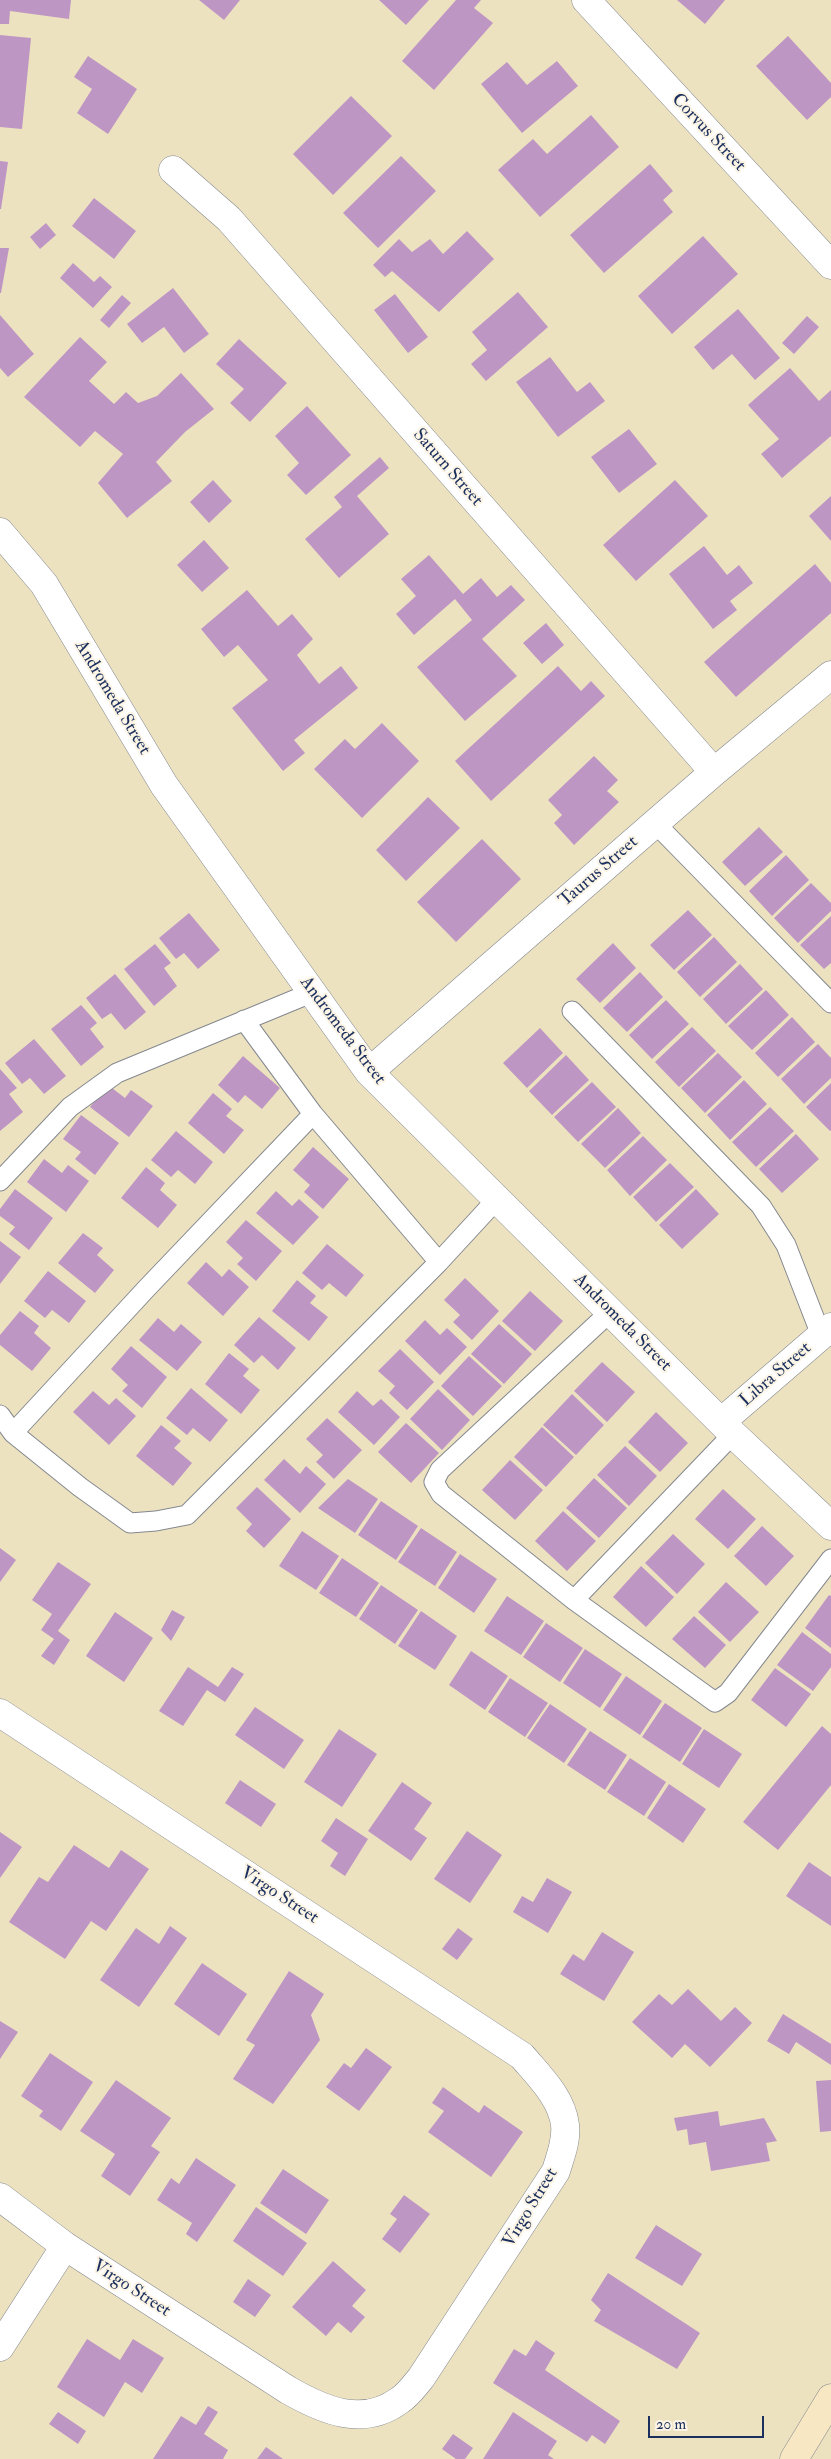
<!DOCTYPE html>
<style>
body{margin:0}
#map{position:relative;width:831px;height:2459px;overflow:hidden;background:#ede2c0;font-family:"IM FELL Double Pica",serif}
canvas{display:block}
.scale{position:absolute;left:648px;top:2416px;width:116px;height:22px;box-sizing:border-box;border:2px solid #1b2f5e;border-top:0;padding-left:6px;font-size:15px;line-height:18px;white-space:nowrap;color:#1b2f5e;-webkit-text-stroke:4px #fcf5e5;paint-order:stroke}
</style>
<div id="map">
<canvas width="831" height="2459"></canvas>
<div class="scale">20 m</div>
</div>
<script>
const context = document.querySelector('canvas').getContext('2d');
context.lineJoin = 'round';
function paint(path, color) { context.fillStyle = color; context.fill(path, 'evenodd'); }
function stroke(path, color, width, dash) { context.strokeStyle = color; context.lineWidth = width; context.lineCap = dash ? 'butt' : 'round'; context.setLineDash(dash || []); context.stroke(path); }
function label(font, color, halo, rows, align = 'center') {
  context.font = font + ' "IM FELL Double Pica",serif'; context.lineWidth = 4; context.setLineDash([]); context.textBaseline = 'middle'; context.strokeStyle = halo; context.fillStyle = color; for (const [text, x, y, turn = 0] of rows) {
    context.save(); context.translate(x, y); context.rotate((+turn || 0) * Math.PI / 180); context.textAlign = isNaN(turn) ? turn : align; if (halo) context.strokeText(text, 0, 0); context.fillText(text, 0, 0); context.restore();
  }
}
paint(new Path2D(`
 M 0,0 L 71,0 L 69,19 L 10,11 L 9,24 L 0,24 Z
 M 199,0 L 240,0 L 224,20 Z
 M 379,0 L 429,0 L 406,25 Z
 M 456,0 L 481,0 L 474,8 L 493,23 L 434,90 L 402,61 Z
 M 677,0 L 725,0 L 705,24 Z
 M 0,35 L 31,38 L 22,129 L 0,127 Z
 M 788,36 L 831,83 L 831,97 L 807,120 L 756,66 Z
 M 88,56 L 137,89 L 108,134 L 77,113 L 92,89 L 74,77 Z
 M 557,61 L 578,86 L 522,133 L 481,84 L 507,62 L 527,85 Z
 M 351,96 L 392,136 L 333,195 L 293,154 Z
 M 591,115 L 619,147 L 540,217 L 498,170 L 533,139 L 547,154 Z
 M 401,156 L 436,191 L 378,248 L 343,213 Z
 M 0,161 L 8,162 L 1,209 L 0,209 Z
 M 650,164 L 673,191 L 663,200 L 673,212 L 604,273 L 570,235 Z
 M 94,198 L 136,231 L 114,259 L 72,226 Z
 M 46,223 L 56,235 L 40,249 L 30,237 Z
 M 467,231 L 494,259 L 439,312 L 392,271 L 385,277 L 373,265 L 399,239 L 412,252 L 430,239 L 443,254 Z
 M 703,236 L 738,274 L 672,334 L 638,296 Z
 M 0,248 L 9,248 L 1,293 L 0,293 Z
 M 73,263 L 94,282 L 100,276 L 112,287 L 93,308 L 60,278 Z
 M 173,288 L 209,334 L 184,353 L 164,327 L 142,343 L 127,324 Z
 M 518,292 L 548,327 L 486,381 L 471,364 L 487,350 L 472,332 Z
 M 395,294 L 428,337 L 408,353 L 374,310 Z
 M 122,295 L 131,303 L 109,328 L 100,320 Z
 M 738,309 L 780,358 L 755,380 L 732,354 L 713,370 L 694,347 Z
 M 0,315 L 34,354 L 8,377 L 0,368 Z
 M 807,316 L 819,327 L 794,354 L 782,343 Z
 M 80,337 L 107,362 L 89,381 L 114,404 L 126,392 L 138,403 L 157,396 L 181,373 L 214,409 L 185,432 L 156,462 L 172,481 L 127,518 L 98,483 L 123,454 L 95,431 L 80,447 L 24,397 Z
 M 239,339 L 287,383 L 250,422 L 230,403 L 244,389 L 216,364 Z
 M 550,357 L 577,392 L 590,382 L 605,401 L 558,437 L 516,382 Z
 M 790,368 L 819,401 L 831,390 L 831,436 L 782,478 L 761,454 L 779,439 L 748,405 Z
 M 307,406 L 351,455 L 306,495 L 287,475 L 299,463 L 275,436 Z
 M 629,429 L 657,464 L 619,493 L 591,457 Z
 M 380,457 L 389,468 L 357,496 L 389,534 L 339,578 L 305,539 L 342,507 L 334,497 Z
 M 213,480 L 232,501 L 209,523 L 190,502 Z
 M 675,480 L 708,516 L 636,581 L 603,545 Z
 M 831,496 L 831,541 L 809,516 Z
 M 204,540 L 229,568 L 202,592 L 177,565 Z
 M 704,546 L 727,575 L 739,565 L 753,583 L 730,601 L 737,610 L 713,629 L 669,574 Z
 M 429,555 L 463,594 L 481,578 L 497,597 L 511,585 L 525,600 L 482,639 L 517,676 L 465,721 L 417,667 L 472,620 L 455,599 L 414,635 L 396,614 L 416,596 L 401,579 Z
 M 815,564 L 831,583 L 831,613 L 736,697 L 704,662 Z
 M 247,590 L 278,626 L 292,614 L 313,639 L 297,655 L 319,684 L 341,666 L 358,688 L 294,740 L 305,753 L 283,771 L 232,708 L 268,680 L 238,645 L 224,657 L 201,629 Z
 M 546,623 L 564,645 L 542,664 L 523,643 Z
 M 558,666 L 581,691 L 591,681 L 605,696 L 491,801 L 455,761 Z
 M 382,723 L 419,761 L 362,818 L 314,769 L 345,739 L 355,749 Z
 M 594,756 L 618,780 L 607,791 L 619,802 L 574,845 L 554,823 L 562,815 L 548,800 Z
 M 428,797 L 460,828 L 406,881 L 376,850 Z
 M 759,827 L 783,852 L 745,886 L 722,862 Z
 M 482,839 L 521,879 L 456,942 L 417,902 Z
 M 786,855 L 809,880 L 772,916 L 749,891 Z
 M 811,883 L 831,903 L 831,911 L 798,943 L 774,918 Z
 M 688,910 L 712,935 L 674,970 L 650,945 Z
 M 189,913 L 220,950 L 198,969 L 184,953 L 176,959 L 159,938 Z
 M 831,916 L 831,963 L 824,969 L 800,945 Z
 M 714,937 L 737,962 L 700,997 L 677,972 Z
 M 613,943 L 636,968 L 600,1003 L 576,979 Z
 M 155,944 L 171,963 L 164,968 L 177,986 L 154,1006 L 124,969 Z
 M 740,964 L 763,989 L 726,1024 L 703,999 Z
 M 640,972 L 663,997 L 627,1032 L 603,1008 Z
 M 115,974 L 146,1012 L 125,1030 L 111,1013 L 102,1019 L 86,998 Z
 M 766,990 L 789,1015 L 752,1050 L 728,1026 Z
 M 666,1000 L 689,1024 L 652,1059 L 629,1035 Z
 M 81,1005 L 97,1023 L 90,1029 L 104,1047 L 81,1066 L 51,1029 Z
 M 792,1017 L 815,1042 L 778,1077 L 755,1053 Z
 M 692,1027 L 716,1051 L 679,1087 L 655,1062 Z
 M 540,1028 L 563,1053 L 527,1088 L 503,1063 Z
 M 34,1039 L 66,1076 L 44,1094 L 30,1078 L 22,1084 L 5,1063 Z
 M 818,1044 L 831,1058 L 831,1078 L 804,1104 L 781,1079 Z
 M 718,1053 L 742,1077 L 705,1113 L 681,1088 Z
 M 566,1055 L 589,1080 L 552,1115 L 529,1091 Z
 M 243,1056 L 280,1088 L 262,1109 L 245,1095 L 238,1103 L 218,1085 Z
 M 0,1069 L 17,1088 L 9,1094 L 23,1112 L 0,1131 Z
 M 744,1080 L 767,1104 L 730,1140 L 707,1115 Z
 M 592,1082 L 616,1107 L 578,1142 L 554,1117 Z
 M 831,1083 L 831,1130 L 830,1131 L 806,1107 Z
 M 108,1085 L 125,1098 L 131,1090 L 153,1106 L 129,1137 L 90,1107 Z
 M 213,1093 L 232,1109 L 226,1116 L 244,1130 L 224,1154 L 188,1123 Z
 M 770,1107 L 794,1131 L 756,1167 L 732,1142 Z
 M 618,1108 L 641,1133 L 605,1168 L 581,1144 Z
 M 81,1115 L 119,1143 L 95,1175 L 75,1159 L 81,1152 L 63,1139 Z
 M 176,1131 L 213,1162 L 195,1184 L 178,1170 L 171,1177 L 151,1160 Z
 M 796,1134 L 819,1159 L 782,1193 L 759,1169 Z
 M 643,1136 L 667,1160 L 630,1196 L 607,1170 Z
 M 313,1147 L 349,1179 L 323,1209 L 304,1192 L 310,1185 L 293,1170 Z
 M 44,1159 L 62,1173 L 68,1165 L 89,1181 L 66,1212 L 27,1182 Z
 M 670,1163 L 694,1187 L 656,1222 L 633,1197 Z
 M 146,1167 L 165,1183 L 160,1190 L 177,1205 L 158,1228 L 121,1198 Z
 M 15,1189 L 53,1218 L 29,1250 L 9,1234 L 15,1227 L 0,1216 L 0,1209 Z
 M 696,1189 L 719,1214 L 682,1249 L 659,1225 Z
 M 276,1191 L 292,1206 L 299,1199 L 319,1217 L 293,1245 L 256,1213 Z
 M 246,1220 L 282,1251 L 256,1281 L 237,1264 L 243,1258 L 226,1242 Z
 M 83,1233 L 103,1248 L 97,1255 L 114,1270 L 95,1293 L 58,1263 Z
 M 0,1241 L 21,1257 L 0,1284 Z
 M 327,1244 L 364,1275 L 346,1297 L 329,1283 L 322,1290 L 302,1273 Z
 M 206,1262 L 222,1277 L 229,1269 L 249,1287 L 223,1316 L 187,1283 Z
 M 48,1271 L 86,1301 L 69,1323 L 52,1310 L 45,1318 L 24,1301 Z
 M 465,1278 L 499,1311 L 472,1340 L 453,1322 L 460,1315 L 444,1300 Z
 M 297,1280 L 316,1296 L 310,1303 L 328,1317 L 309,1341 L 272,1311 Z
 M 530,1291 L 563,1321 L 535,1351 L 502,1321 Z
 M 20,1311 L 39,1326 L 34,1333 L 51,1348 L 32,1371 L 0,1345 L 0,1335 Z
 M 259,1317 L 296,1348 L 278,1370 L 262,1355 L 254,1363 L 234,1345 Z
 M 158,1318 L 174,1332 L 181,1324 L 202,1342 L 177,1371 L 139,1340 Z
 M 425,1320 L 440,1335 L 447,1328 L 467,1347 L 440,1375 L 405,1341 Z
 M 499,1324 L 532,1354 L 504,1384 L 471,1354 Z
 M 131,1346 L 167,1377 L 142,1408 L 122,1391 L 128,1385 L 111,1369 Z
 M 400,1349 L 434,1382 L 407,1410 L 389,1393 L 395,1386 L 378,1371 Z
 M 229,1353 L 249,1369 L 243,1376 L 260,1390 L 241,1414 L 205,1384 Z
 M 469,1356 L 502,1386 L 473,1416 L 441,1386 Z
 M 602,1362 L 635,1392 L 607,1422 L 574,1391 Z
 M 191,1388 L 228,1420 L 210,1442 L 193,1428 L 187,1435 L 166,1418 Z
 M 438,1389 L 470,1420 L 442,1450 L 410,1419 Z
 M 93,1391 L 109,1405 L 116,1398 L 136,1416 L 109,1445 L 73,1412 Z
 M 357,1391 L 373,1406 L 381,1399 L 400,1417 L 374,1445 L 338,1412 Z
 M 572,1394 L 604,1425 L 576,1455 L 543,1425 Z
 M 656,1412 L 688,1443 L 660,1472 L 628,1442 Z
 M 327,1418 L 362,1450 L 334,1479 L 316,1462 L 323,1455 L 306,1439 Z
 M 406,1423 L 439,1453 L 411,1483 L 378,1452 Z
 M 161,1425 L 181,1441 L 174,1448 L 192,1463 L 173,1486 L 136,1456 Z
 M 542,1427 L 574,1457 L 546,1487 L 514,1457 Z
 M 625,1446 L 657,1476 L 629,1506 L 597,1475 Z
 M 284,1459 L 300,1474 L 306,1466 L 326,1484 L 300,1513 L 264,1480 Z
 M 510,1460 L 543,1490 L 515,1520 L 482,1490 Z
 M 594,1478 L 627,1508 L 599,1538 L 566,1508 Z
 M 348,1479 L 378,1499 L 355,1533 L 318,1508 Z
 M 257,1487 L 291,1519 L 264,1548 L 246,1531 L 252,1524 L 236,1508 Z
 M 723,1489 L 756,1519 L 728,1549 L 695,1519 Z
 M 381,1501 L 418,1526 L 396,1560 L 358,1535 Z
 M 563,1511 L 596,1541 L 567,1571 L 535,1541 Z
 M 762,1526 L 794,1556 L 766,1586 L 734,1556 Z
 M 421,1528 L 457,1552 L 435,1586 L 398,1562 Z
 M 302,1531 L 339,1556 L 316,1590 L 279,1566 Z
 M 673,1534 L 705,1564 L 677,1594 L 645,1563 Z
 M 0,1548 L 16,1560 L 0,1582 Z
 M 460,1554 L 497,1579 L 474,1613 L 438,1588 Z
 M 342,1558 L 379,1583 L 356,1617 L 319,1593 Z
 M 58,1562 L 91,1584 L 58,1631 L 70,1640 L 54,1665 L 41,1656 L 54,1639 L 41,1630 L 52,1614 L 32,1600 Z
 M 641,1566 L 674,1597 L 646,1627 L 613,1597 Z
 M 726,1582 L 759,1612 L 730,1642 L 698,1612 Z
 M 381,1585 L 418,1610 L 395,1644 L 359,1619 Z
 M 829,1595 L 831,1596 L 831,1648 L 805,1628 Z
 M 507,1596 L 544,1621 L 521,1655 L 484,1631 Z
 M 172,1610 L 185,1617 L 171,1641 L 161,1630 Z
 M 421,1611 L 457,1636 L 435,1670 L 398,1646 Z
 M 115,1612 L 153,1638 L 124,1682 L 86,1656 Z
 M 694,1616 L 726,1645 L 705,1668 L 672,1639 Z
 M 546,1623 L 583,1648 L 560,1682 L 523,1657 Z
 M 802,1632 L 831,1654 L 831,1667 L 813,1691 L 777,1665 Z
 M 585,1649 L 622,1674 L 600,1708 L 563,1683 Z
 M 471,1651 L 508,1676 L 485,1710 L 449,1685 Z
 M 188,1667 L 218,1687 L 232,1667 L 244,1674 L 225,1702 L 207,1690 L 183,1726 L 159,1711 Z
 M 775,1668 L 811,1694 L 786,1727 L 751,1700 Z
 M 626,1676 L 662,1701 L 640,1735 L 603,1710 Z
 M 510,1678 L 548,1703 L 525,1737 L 488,1712 Z
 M 665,1703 L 702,1728 L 680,1762 L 642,1737 Z
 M 550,1704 L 587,1729 L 564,1763 L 527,1738 Z
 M 255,1707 L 304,1740 L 284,1769 L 235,1735 Z
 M 822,1726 L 831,1734 L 831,1785 L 778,1850 L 743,1822 Z
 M 339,1729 L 377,1754 L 342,1807 L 304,1782 Z
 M 704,1729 L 742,1754 L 719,1788 L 682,1764 Z
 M 590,1731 L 627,1755 L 605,1790 L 567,1765 Z
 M 630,1758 L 666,1782 L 644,1816 L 607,1792 Z
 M 240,1780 L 276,1804 L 261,1827 L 225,1803 Z
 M 402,1782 L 432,1803 L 414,1829 L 427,1838 L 411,1861 L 368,1831 Z
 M 669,1784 L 706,1809 L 683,1843 L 647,1818 Z
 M 336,1818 L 368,1839 L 345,1876 L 330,1866 L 338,1853 L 321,1841 Z
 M 467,1831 L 502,1855 L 470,1903 L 434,1879 Z
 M 0,1832 L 22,1847 L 0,1878 Z
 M 74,1845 L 109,1868 L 121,1850 L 149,1869 L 106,1931 L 91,1921 L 65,1959 L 9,1922 L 39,1877 L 48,1882 Z
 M 809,1862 L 831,1877 L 831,1926 L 786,1896 Z
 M 547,1878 L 572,1892 L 548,1933 L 513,1912 L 522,1896 L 533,1902 Z
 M 170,1926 L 187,1938 L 139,2007 L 100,1980 L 136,1928 L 159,1944 Z
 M 458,1928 L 473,1939 L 457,1960 L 442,1949 Z
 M 602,1932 L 634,1952 L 604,2001 L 560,1974 L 573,1954 L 584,1961 Z
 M 202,1963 L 247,1994 L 219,2036 L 174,2004 Z
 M 289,1971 L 324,1994 L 311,2015 L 320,2040 L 273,2104 L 233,2079 L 255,2045 L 246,2040 Z
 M 688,1989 L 721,2021 L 735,2007 L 752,2023 L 710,2067 L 685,2044 L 672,2058 L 632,2022 L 659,1994 L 672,2005 Z
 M 783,2014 L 831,2044 L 831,2065 L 796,2042 L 789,2054 L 767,2041 Z
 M 0,2021 L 18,2032 L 0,2059 Z
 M 366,2048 L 392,2067 L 359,2111 L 326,2087 L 344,2063 L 351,2068 Z
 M 50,2053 L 93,2082 L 61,2131 L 39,2116 L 43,2111 L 21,2096 Z
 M 116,2080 L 171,2118 L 151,2146 L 160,2152 L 130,2196 L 101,2176 L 115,2154 L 80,2131 Z
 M 831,2080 L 831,2131 L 820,2132 L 816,2081 Z
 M 443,2087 L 479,2113 L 484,2105 L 523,2132 L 491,2177 L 428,2132 L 444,2111 L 432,2103 Z
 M 718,2111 L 720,2126 L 764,2118 L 777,2141 L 766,2143 L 770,2161 L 711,2171 L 706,2142 L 689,2145 L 687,2129 L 677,2131 L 674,2118 Z
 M 196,2158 L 236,2185 L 197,2242 L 186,2234 L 192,2223 L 157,2200 L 171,2178 L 179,2184 Z
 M 283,2169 L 329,2200 L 306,2234 L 260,2203 Z
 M 404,2195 L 430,2214 L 400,2253 L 382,2239 L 397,2219 L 390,2214 Z
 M 256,2207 L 307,2243 L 283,2276 L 233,2241 Z
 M 656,2225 L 702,2254 L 682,2286 L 635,2258 Z
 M 333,2261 L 366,2290 L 352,2306 L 365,2317 L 351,2333 L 338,2322 L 326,2336 L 292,2307 Z
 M 608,2273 L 700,2333 L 677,2369 L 594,2321 L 601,2310 L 591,2300 Z
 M 248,2279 L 271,2295 L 255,2317 L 233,2302 Z
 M 87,2339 L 120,2360 L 133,2339 L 164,2358 L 142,2393 L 125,2382 L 104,2417 L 57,2387 Z
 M 536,2340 L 555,2353 L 545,2370 L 620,2421 L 605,2444 L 592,2435 L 587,2442 L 493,2383 L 514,2349 L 526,2356 Z
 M 208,2406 L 218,2412 L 204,2434 L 228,2450 L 223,2459 L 153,2459 L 181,2416 L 196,2425 Z
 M 58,2412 L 86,2431 L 78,2444 L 49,2424 Z
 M 513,2412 L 557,2441 L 548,2455 L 554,2459 L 483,2459 Z
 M 453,2434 L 473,2448 L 465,2459 L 456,2459 L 442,2449 Z
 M 266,2447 L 283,2459 L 257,2459 Z`), '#be96c4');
const lane = new Path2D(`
 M 655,823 L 831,1003
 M 572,1011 L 761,1206 L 786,1245 L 821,1335
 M 244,1020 L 313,1114 L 439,1262
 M 0,1181 L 70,1107 L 117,1073 L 311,993
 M 610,1312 L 440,1470 L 434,1482 L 441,1494 L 574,1600 L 715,1702 L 728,1693 L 831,1559
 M 0,1415 L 13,1433 L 80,1487 L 130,1523 L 156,1521 L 187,1515 L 439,1262 L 497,1199
 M 13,1433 L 146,1289 L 313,1114
 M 574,1600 L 733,1434`);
const street = new Path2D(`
 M 586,0 L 831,265
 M 173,170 L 229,219 L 714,772
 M 0,532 L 44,584 L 164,785 L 369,1072 L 733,1434 L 831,1526
 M 369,1072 L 714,772 L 831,675
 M 721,1422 L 831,1327
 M 0,1713 L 522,2056 C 539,2076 562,2098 565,2125 C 567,2141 560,2157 556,2171 L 421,2378 C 415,2385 408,2395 400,2400 C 363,2428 323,2410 288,2390 L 65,2246 L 0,2197
 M 0,2347 L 65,2246`);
const secondary = new Path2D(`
 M 794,2459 L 831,2398`);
stroke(lane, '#84888f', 21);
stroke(street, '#84888f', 29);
stroke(secondary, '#84888f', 29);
stroke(lane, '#fff', 19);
stroke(street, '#fff', 28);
stroke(secondary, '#f7e8c3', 28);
label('18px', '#1b2f5e', '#fcf5e5', [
 ["Corvus Street",708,133,47],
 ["Saturn Street",447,468,49],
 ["Andromeda Street",112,698,59],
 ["Taurus Street",599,872,-41],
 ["Andromeda Street",342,1031,53],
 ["Andromeda Street",622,1323,45],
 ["Libra Street",776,1375,-41],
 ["Virgo Street",279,1896,33],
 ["Virgo Street",531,2208,-59],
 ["Virgo Street",131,2289,33]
]);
</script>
